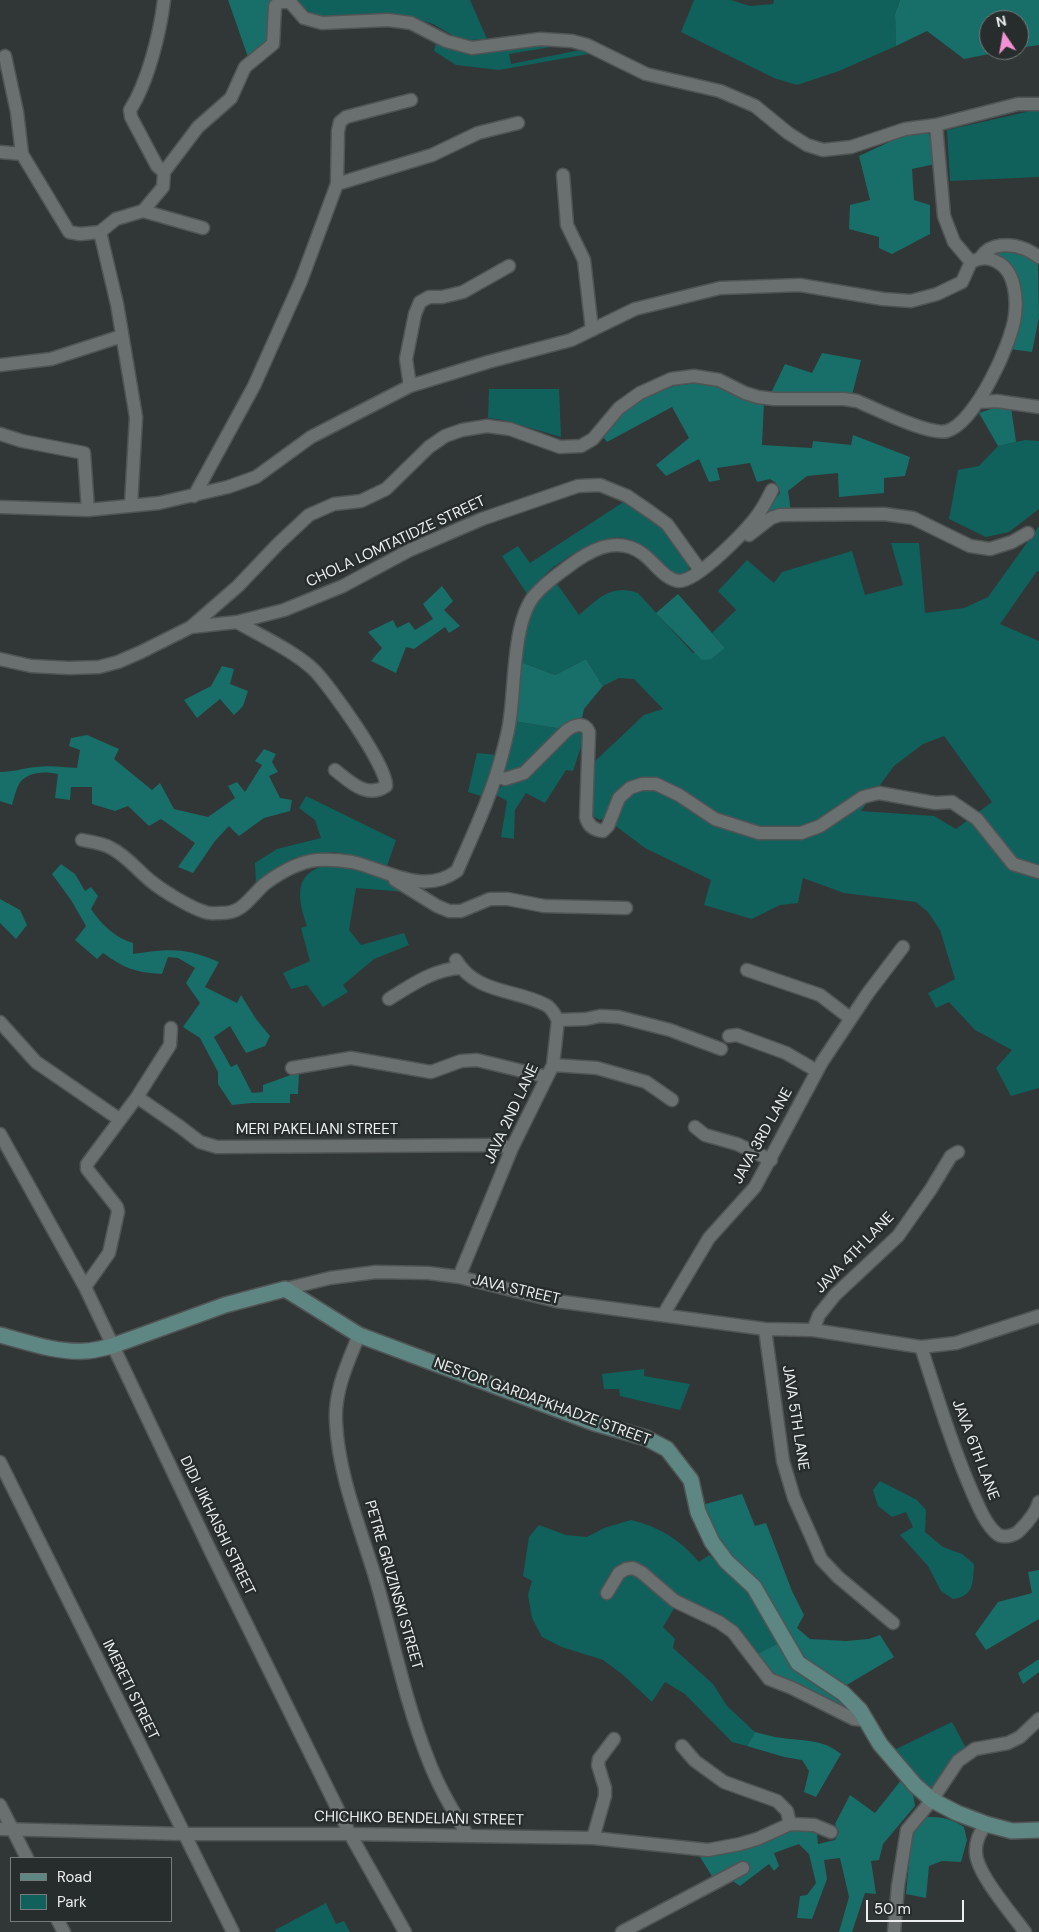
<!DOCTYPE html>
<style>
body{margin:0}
#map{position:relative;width:1039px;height:1932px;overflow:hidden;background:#313736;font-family:"DM Sans",sans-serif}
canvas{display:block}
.legend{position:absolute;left:10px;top:1857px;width:162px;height:65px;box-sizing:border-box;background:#272d2c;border:1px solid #757a7a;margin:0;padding:6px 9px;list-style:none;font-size:15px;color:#ebeeee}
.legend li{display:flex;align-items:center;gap:10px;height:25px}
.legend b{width:25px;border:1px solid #757a7a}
.north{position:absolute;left:979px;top:10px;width:50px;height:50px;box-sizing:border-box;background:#272d2c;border:1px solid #757a7a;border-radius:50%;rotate:348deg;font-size:14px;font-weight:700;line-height:20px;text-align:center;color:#ebeeee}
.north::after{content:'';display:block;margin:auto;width:18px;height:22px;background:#f491d4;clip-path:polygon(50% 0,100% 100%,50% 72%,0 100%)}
.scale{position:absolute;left:866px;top:1900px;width:98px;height:22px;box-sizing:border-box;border:2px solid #ebeeee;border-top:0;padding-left:6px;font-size:15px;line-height:18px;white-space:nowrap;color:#ebeeee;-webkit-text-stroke:4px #272d2c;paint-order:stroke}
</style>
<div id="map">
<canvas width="1039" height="1932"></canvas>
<ul class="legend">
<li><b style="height:6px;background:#5e8683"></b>Road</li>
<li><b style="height:14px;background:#10605c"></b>Park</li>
</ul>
<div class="north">N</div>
<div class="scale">50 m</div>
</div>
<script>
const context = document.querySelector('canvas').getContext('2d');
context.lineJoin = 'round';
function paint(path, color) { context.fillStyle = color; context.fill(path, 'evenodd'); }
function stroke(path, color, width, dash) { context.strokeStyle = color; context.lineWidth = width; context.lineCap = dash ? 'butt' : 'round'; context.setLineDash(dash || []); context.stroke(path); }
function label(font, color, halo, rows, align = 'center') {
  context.font = font + ' "DM Sans",sans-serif'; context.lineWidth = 5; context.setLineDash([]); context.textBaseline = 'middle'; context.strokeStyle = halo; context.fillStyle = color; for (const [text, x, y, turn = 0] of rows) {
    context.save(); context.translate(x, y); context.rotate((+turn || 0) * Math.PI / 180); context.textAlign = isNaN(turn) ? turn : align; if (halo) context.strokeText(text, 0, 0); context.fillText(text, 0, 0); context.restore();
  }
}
paint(new Path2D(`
 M 295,0 L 470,0 L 487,39 L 471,40 L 457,38 L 433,24 L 406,15 L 324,17 L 310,13 Z
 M 694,0 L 731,0 L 750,6 L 773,4 L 774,0 L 900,0 L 895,14 L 896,46 L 839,71 L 797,85 L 774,78 L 681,32 Z
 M 436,43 L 458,51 L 476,52 L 541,43 L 563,45 L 509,54 L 511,64 L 580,50 L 594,53 L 499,70 L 456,65 L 434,51 Z
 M 1039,101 L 1039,177 L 950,181 L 947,130 L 1035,110 Z
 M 489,389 L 559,389 L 561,437 L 503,420 L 488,418 Z
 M 1025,440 L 1039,441 L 1039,509 L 1009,532 L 986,537 L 949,519 L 958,470 L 979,466 L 998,446 Z
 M 625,501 L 661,525 L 688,561 L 689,569 L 686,574 L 673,575 C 660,563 642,542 624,538 C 603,534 564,558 549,571 C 541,578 534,586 527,594 L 502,556 L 518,546 L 530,563 Z
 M 1039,526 L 1039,572 L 1037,571 L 1000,624 L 1039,641 L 1039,1088 L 1011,1096 L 996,1068 L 1012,1050 L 975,1030 L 949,1002 L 936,1008 L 928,993 L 955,979 L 940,930 L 928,912 L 916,902 L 844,893 L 803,878 L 798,903 L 780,905 L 752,919 L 704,905 L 711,880 L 645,848 L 605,818 L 600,820 L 591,815 L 593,763 L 644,715 L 663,709 L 634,679 L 619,678 L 603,686 L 586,659 L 555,675 L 518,661 L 528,615 L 538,596 L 555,581 L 579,615 C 597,599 612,583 638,593 L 693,653 L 725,648 L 712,633 L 736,610 L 718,591 L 747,560 L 774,583 L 782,572 L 852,551 L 865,595 L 903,585 L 891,543 L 919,543 L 925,613 L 964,608 L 988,597 ZM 944,736 L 992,802 L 956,829 L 934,816 L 861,811 L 894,766 L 923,744 Z
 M 513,721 L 563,729 L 539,756 L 514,773 L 503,772 L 502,766 L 514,737 Z
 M 573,731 L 581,733 L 584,738 L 573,771 L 566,770 L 545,803 L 526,793 L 515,810 L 514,839 L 501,837 L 507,801 L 493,793 L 502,786 L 538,768 L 556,746 Z
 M 477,753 L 498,755 L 481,796 L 468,792 Z
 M 306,796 L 396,840 L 387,866 L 335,852 L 314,854 L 294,858 L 278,868 L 256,887 L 255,863 L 277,849 L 321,838 L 315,820 L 299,808 Z
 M 339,863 L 384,878 L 406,892 L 356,888 L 349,930 L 361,945 L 404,933 L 409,945 L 374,959 L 343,985 L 348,992 L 323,1007 L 307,985 L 291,989 L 283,973 L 310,961 L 301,928 L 307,926 C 295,891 295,868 339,863 Z
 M 644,1369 L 644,1376 L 690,1384 L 680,1410 L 620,1396 L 619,1389 L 604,1389 L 602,1374 Z
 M 880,1481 L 917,1500 L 926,1510 L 925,1532 L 943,1547 L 962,1554 L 974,1564 C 973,1583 974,1596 953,1599 L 941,1591 L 928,1566 L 900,1535 L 913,1527 L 906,1512 L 892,1517 L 878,1506 L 873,1490 Z
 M 631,1520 C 658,1526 681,1540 699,1562 L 709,1555 L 741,1584 L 760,1611 L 779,1643 L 757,1654 L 738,1628 L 676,1605 L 663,1627 L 675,1639 L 673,1648 L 713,1684 L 727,1706 L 755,1732 L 747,1746 L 732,1742 L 685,1694 L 665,1682 L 652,1702 L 622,1674 L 603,1660 L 562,1647 L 542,1637 L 532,1618 L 528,1595 L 532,1581 L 523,1576 L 529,1537 L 539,1525 L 566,1535 L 587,1537 L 604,1528 Z
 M 952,1722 L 966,1748 L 933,1791 L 913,1777 L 892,1751 Z
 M 326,1903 L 336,1924 L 344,1921 L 350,1932 L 276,1932 L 275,1930 Z`), '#10605c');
paint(new Path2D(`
 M 228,0 L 272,0 L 271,42 L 248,57 Z
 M 900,0 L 1039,0 L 1039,45 L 1019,48 L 1019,20 L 989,20 L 989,50 L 1009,50 L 964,59 L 927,31 L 896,46 L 895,14 Z
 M 915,130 L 926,131 L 933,139 L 935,164 L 912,169 L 914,200 L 930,205 L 930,234 L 892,254 L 879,248 L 879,237 L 849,229 L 850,205 L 870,200 L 859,156 Z
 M 1005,249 L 1024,253 L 1038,264 L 1039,317 L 1032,352 L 1010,349 L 1021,306 L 1019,282 L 1012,269 L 1001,257 L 989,254 Z
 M 822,353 L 861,360 L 852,395 L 771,393 L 785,364 L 812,373 Z
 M 709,382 L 742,397 L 764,402 L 762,445 L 812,448 L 813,441 L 851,445 L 853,435 L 910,457 L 905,476 L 884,478 L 884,493 L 839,497 L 838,473 L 807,476 L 788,491 L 791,511 L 748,530 L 780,493 L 776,483 L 770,479 L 757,482 L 750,463 L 717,468 L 720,480 L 709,482 L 699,459 L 666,476 L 656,465 L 689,438 L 672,407 L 607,442 L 603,437 C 614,423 625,406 640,397 C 660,386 686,384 709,382 Z
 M 1003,405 L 1011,407 L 1016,442 L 998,446 L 979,413 Z
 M 442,586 L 453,601 L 444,610 L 460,626 L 449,633 L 445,627 L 414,649 L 406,647 L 396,673 L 371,661 L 382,648 L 368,632 L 393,620 L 397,628 L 409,622 L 415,630 L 433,619 L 423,604 Z
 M 678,594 L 725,648 L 711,659 L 702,660 L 656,613 Z
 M 586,659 L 603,686 L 584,709 L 582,718 L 572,720 L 563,729 L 513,721 L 518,661 L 555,675 Z
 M 222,666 L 234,669 L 230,684 L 248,691 L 243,706 L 234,715 L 220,699 L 197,718 L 184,700 L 211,686 Z
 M 87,735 L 119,749 L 114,759 L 152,790 L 160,783 L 174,809 L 208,817 L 235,798 L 228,786 L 237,782 L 245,792 L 262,765 L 255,761 L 264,749 L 276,754 L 272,762 L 278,772 L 269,776 L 280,798 L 292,800 L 290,811 L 264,818 L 239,836 L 229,826 L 215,841 L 193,873 L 178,867 L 195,843 L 161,819 L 149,826 L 128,806 L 115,811 L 92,804 L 92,787 L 71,787 L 70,800 L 55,798 L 58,774 C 45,771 25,771 18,786 C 15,792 14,799 12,805 L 0,801 L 0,772 C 13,772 24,768 36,767 C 50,765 63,767 77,768 L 80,750 L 69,746 L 71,738 Z
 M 61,864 L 75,874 L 85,891 L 91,887 L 98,896 L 91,909 C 101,924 115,938 133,943 L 133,954 C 169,949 184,947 219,962 L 205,987 L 237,1003 L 241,995 L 256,1019 L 270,1036 L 265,1046 L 246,1053 L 230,1026 L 214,1037 L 231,1067 L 237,1064 L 252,1093 L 263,1092 L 263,1085 L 299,1072 L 298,1094 L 290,1094 L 290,1103 L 251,1103 L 232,1105 L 218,1084 L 218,1072 L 200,1038 L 183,1027 L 200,1003 L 186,983 L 195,968 L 178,958 L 168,957 L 162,974 C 134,972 126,969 103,953 L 97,959 L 75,940 L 86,926 L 71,900 L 52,874 Z
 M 0,899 L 20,910 L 27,925 L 16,939 L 0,923 Z
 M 742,1494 L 755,1526 L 766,1523 L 792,1591 L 804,1615 L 797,1628 L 810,1639 L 846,1641 L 869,1639 L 880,1635 L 894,1657 L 845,1686 L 799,1657 L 722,1549 L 702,1505 Z
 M 1039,1570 L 1039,1619 L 986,1650 L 975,1634 L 998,1602 L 1032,1593 L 1028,1572 Z
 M 779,1643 L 847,1701 L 850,1710 L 845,1709 L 773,1674 L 757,1654 Z
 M 1039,1659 L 1039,1672 L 1023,1684 L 1018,1673 Z
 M 755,1732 C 764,1734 773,1737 782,1738 C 804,1741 823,1739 841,1754 L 816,1797 L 804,1792 L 809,1771 L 802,1760 L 784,1757 L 747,1746 Z
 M 902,1779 L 913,1794 L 915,1806 L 883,1844 L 879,1860 L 871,1861 L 876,1894 L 865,1893 L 852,1932 L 839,1932 L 849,1897 L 840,1858 L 824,1860 L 827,1879 L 812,1919 L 797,1918 L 800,1896 L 807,1895 L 816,1883 L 809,1854 L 799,1844 L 774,1853 L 779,1866 L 774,1871 L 769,1864 L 740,1886 L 733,1881 L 746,1872 L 713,1878 L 697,1852 L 803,1828 L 817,1833 L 818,1844 L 835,1840 L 839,1832 L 835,1824 L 850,1795 L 875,1813 Z
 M 926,1817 C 943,1817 950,1818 964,1827 L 967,1840 L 961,1862 L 942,1861 L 929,1866 L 926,1898 L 906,1894 L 912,1831 Z`), '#186e69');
const street = new Path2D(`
 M 164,0 C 160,33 148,82 130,110 L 131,117 L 157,166 L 164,172
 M 5,56 L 17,112 L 22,154
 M 936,125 L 944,216 L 954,242 L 971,262
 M 0,152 L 22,154 L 69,232 L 80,234 L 100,232 L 116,219 L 143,211 L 203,228
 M 563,175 L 567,225 L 584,260 L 592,330
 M 337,184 L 432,155 L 478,133 L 518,123
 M 143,211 L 163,187 L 164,172 L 198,127 L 231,98 L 245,67 L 273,44 L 275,6 L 280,2 L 290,2 L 304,18 L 322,23 L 388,20 L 411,23 L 446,41 L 472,48 L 540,39 L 572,41 L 587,45 L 646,74 L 720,91 L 755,106 L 788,133 L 807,145 L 823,150 L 851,147 L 905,129 L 936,125 L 1018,104 L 1039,104
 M 100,232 L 117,304 L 136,417 L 131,505
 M 981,257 C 990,243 1010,243 1025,249 C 1030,251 1034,254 1039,257
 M 0,365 L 51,359 L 122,336
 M 410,386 L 406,359 L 415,314 L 420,302 L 429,297 L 442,297 L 463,292 L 509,266
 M 979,402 L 997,401 L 1039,407
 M 0,434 L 22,441 L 84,453 L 88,510
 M 194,496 L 254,386 L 301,281 L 337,184 L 338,131 L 340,122 L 346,117 L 411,100
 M 0,507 L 88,510 L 159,503 L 228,487 L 256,477 L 311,437 L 410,386 L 488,362 L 571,340 L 635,309 L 720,288 L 800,285 L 883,299 L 911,301 L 937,294 L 962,282 L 971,262
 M 749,535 L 771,518 L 780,515 L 884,514 L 913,518 L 970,546 L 990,549 L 1012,542 L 1028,533
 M 237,622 C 261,636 294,651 314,670 C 329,685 388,767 386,786 C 367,799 350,782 335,770
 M 191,627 L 237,622 L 284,610 L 343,586 L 410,550 L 482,519 L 578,486 L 600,485 L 627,496 L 649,511 L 667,524 L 700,570
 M 0,659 L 31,666 L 69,668 L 99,667 L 118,662 L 141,652 L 191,627 L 238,586 L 278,544 L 309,515 L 334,504 L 361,501 L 386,489 L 429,447 L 445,436 L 462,430 L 487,426 L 510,429 L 560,447 L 581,446 L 593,439 L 619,408 L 640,393 L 671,379 L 694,376 L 719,380 L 745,393 L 758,397 L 774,399 L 844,399 L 857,401 C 876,409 930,436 947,431 C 975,423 1012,343 1015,315 C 1017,299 1015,272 999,263 C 989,257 982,257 971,262
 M 496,776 L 505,779 L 524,773 L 566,731 C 574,725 584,721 589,732 L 586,817 C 588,826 594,830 603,831 L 608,826 L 619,798 L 630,788 L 642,784 L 656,784 L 679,795 L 715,819 L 759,833 L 801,833 L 820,826 L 863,797 L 879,793 L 935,803 L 952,802 L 977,819 L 1013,864 L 1039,872
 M 82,840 C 91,842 103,843 111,848 C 127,856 138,871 152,882 C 163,891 191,908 205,912 C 209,914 215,913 220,913 C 244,914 250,896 266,883 C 281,872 299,862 317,860 C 329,859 340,860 352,862 C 387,870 423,896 457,871 C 474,832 493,792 503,751 C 506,740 509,729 510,718 C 515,685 513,622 534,596 C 543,585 554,577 565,569 C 588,551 616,534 643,554 C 654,562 665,580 679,581 C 698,581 748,529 759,513 C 764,506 768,498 772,490
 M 395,880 L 437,906 L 449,911 L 461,911 L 490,899 L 508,899 L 544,906 L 626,908
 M 456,960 C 476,994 516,989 546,1005 C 551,1007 555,1015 558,1020 L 553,1065 L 512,1148 L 459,1277
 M 747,970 L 820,995 L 850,1018
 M 389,999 C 411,985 436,968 462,968
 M 558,1020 L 586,1019 L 600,1016 L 619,1017 L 670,1030 L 721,1049
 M 0,1022 L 36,1062 L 119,1119
 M 729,1036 L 737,1035 L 786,1053 L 817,1071
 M 553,1065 L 597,1068 L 646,1082 L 672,1100
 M 292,1068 L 351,1058 L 431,1072 L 461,1061 L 477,1060 L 547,1077
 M 137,1097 L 179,1126 L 200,1142 L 217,1147 L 495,1145 L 512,1148
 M 695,1127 L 705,1135 L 737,1144 L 771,1160
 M 0,1134 L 85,1287 L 211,1552 L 350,1834 L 405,1932
 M 85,1287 L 109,1253 L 118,1212 L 117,1207 L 87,1169 L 87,1164 L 137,1097 L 170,1045 L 171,1028
 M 285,1289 L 330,1278 L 376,1272 L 428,1273 L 459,1277 L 556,1301 L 765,1329 L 813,1330 L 921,1347 L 956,1343 L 1039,1316
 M 663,1315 L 709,1238 L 755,1187 L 822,1062 L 868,993 L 903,947
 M 765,1329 L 783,1461 L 794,1498 L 811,1536 L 821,1559 L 838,1577 L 893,1623
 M 813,1330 L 819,1315 L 835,1295 L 898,1236 L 931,1189 L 951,1156 L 958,1152
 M 359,1335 C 348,1362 334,1391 336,1422 C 338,1474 361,1530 376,1580 C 393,1639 405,1701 428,1759 C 438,1786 453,1811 468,1836
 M 921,1347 C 937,1396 952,1446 973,1494 C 979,1507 985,1523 996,1533 C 1002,1539 1015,1536 1020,1530 C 1028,1522 1036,1513 1039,1502
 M 0,1462 L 233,1932
 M 607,1593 L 619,1573 L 626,1569 L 633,1568 L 641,1572 L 675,1601 L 719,1622 L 733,1632 L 769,1679 L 792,1688 L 854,1719 L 866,1720
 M 682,1746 L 695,1761 L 724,1782 L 777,1801 L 787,1811 L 790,1824
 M 0,1805 L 27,1858
 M 986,1824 C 980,1833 975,1841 976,1853 C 977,1874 1012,1914 1025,1932
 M 0,1829 L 183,1834 L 350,1834 L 593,1838 L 708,1850 L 740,1844 L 757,1839 L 790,1824 L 814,1825 L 831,1832
 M 593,1838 L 605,1796 L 605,1788 L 598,1765 L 599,1759 L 614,1739
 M 58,1921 L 64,1932
 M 622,1932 L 743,1868
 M 894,1932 L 898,1886 L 907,1830 L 932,1800 L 958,1761 L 975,1749 L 1008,1743 L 1020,1737 L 1039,1719`);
const secondary = new Path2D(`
 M 0,1335 C 27,1342 57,1353 85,1351 C 94,1351 103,1348 112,1346 L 225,1305 L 285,1289 L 359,1335 L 594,1423 L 646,1438 L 667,1449 L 691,1480 L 698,1512 L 712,1542 L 726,1561 L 754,1587 L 798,1663 L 843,1693 L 860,1710 L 880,1744 L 915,1785 L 932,1800 L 957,1813 L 986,1824 L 1012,1831 L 1039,1830`);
stroke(street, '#505454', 15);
stroke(secondary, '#505454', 18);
stroke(street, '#69706f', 12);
stroke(secondary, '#5e8683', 15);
label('15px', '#ebeeee', '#272d2c', [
 ["CHOLA LOMTATIDZE STREET",396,542,-25],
 ["JAVA 2ND LANE",512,1114,-65],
 ["MERI PAKELIANI STREET",317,1130],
 ["JAVA 3RD LANE",763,1136,-61],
 ["JAVA 4TH LANE",855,1253,-46],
 ["JAVA STREET",516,1290,13],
 ["NESTOR GARDAPKHADZE STREET",542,1402,20],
 ["JAVA 5TH LANE",795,1418,81],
 ["JAVA 6TH LANE",975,1450,69],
 ["DIDI JIKHAISHI STREET",217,1526,64],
 ["PETRE GRUZINSKI STREET",393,1585,74],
 ["IMERETI STREET",130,1690,64],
 ["CHICHIKO BENDELIANI STREET",419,1819,1]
]);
</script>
